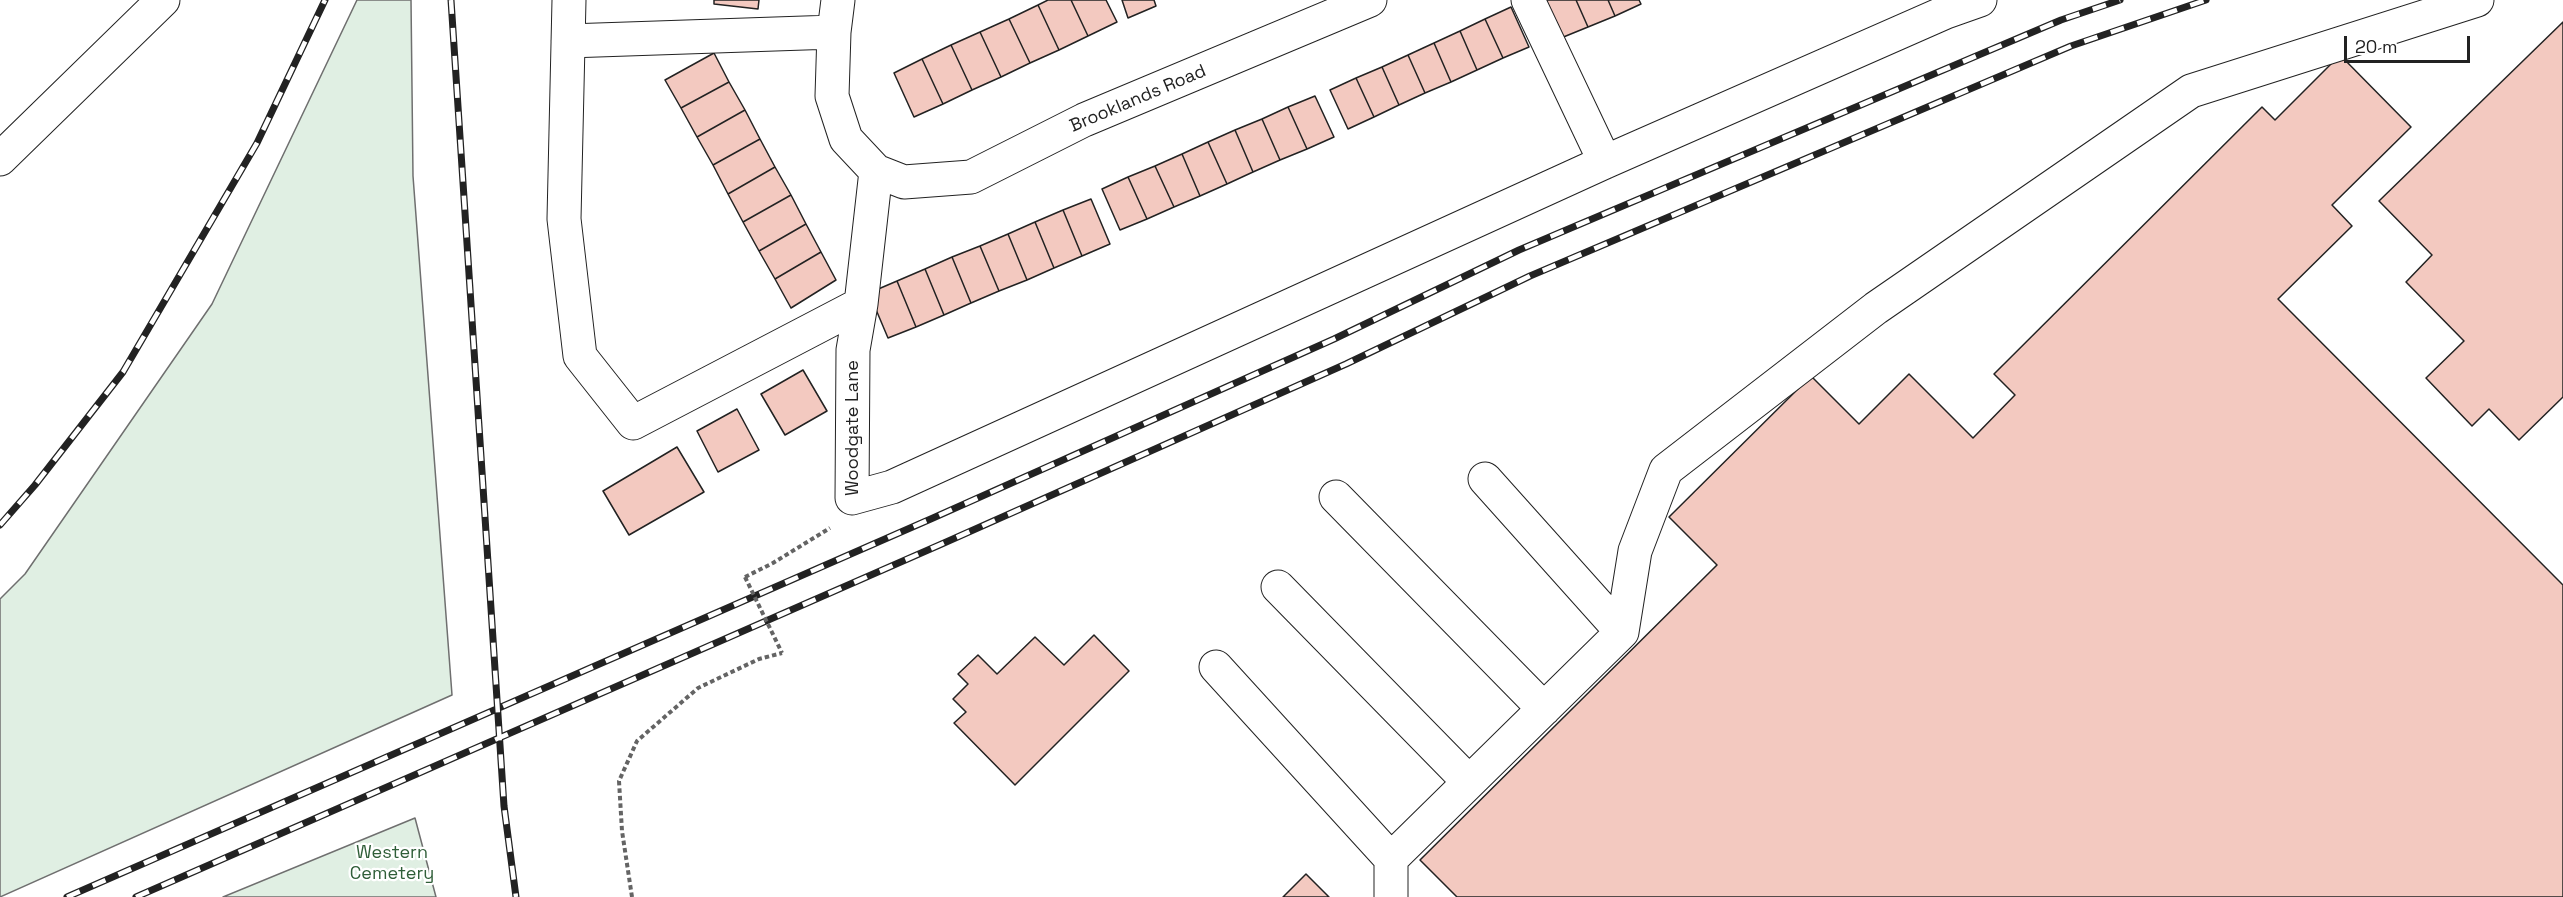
<!DOCTYPE html>
<style>
body{margin:0}
#map{position:relative;width:2563px;height:897px;overflow:hidden;background:#fff;font-family:"Space Grotesk",sans-serif}
canvas{display:block}
.scale{position:absolute;left:2344px;top:36px;width:126px;height:27px;box-sizing:border-box;border:3px solid #222;border-top:0;padding-left:8px;font-size:18px;line-height:21px;white-space:nowrap;color:#222;-webkit-text-stroke:4px #fff;paint-order:stroke}
</style>
<div id="map">
<canvas width="2563" height="897"></canvas>
<div class="scale">20 m</div>
</div>
<script>
const context = document.querySelector('canvas').getContext('2d');
context.lineJoin = 'round';
function paint(path, color) { context.fillStyle = color; context.fill(path, 'evenodd'); }
function stroke(path, color, width, dash) { context.strokeStyle = color; context.lineWidth = width; context.lineCap = dash ? 'butt' : 'round'; context.setLineDash(dash || []); context.stroke(path); }
function label(font, color, halo, rows, align = 'center') {
  context.font = font + ' "Space Grotesk",sans-serif'; context.lineWidth = 4.5; context.setLineDash([]); context.textBaseline = 'middle'; context.strokeStyle = halo; context.fillStyle = color; for (const [text, x, y, turn = 0] of rows) {
    context.save(); context.translate(x, y); context.rotate((+turn || 0) * Math.PI / 180); context.textAlign = isNaN(turn) ? turn : align; if (halo) context.strokeText(text, 0, 0); context.fillText(text, 0, 0); context.restore();
  }
}
const green = new Path2D(`
 M 357,0 L 411,0 L 413,176 L 452,695 L 0,897 L 0,599 L 25,574 L 212,304 Z
 M 415,818 L 436,897 L 223,897 Z`);
paint(green, '#e0efe3');
stroke(green, '#6f6f6f', 1.5);
const building = new Path2D(`
 M 714,0 L 759,0 L 758,9 L 714,4 Z
 M 1048,0 L 1071,0 L 1088,36 L 1059,50 L 1038,5 Z
 M 1071,0 L 1106,0 L 1117,22 L 1088,36 Z
 M 1122,0 L 1154,0 L 1156,6 L 1128,18 Z
 M 1545,0 L 1576,0 L 1588,27 L 1561,38 Z
 M 1576,0 L 1608,0 L 1615,16 L 1588,27 Z
 M 1608,0 L 1639,0 L 1641,4 L 1615,16 Z
 M 1038,5 L 1059,50 L 1030,63 L 1009,19 Z
 M 1511,7 L 1529,47 L 1503,58 L 1485,19 Z
 M 1009,19 L 1030,63 L 1001,77 L 980,32 Z
 M 1485,19 L 1503,58 L 1477,70 L 1460,31 Z
 M 2563,22 L 2563,397 L 2519,440 L 2489,409 L 2472,426 L 2426,378 L 2464,341 L 2406,282 L 2432,255 L 2379,201 Z
 M 1460,31 L 1477,70 L 1451,82 L 1434,43 Z
 M 980,32 L 1001,77 L 972,90 L 951,45 Z
 M 1434,43 L 1451,82 L 1425,93 L 1408,55 Z
 M 951,45 L 972,90 L 943,104 L 922,59 Z
 M 714,53 L 729,82 L 681,108 L 665,80 Z
 M 1408,55 L 1425,93 L 1399,105 L 1382,67 Z
 M 2340,55 L 2411,127 L 2332,205 L 2352,226 L 2278,299 L 2563,585 L 2563,897 L 1457,897 L 1420,860 L 1717,565 L 1669,517 L 1811,376 L 1859,424 L 1909,374 L 1973,438 L 2015,395 L 1994,374 L 2262,107 L 2275,120 Z
 M 922,59 L 943,104 L 914,117 L 894,73 Z
 M 1382,67 L 1399,105 L 1374,117 L 1356,78 Z
 M 1356,78 L 1374,117 L 1348,129 L 1330,90 Z
 M 729,82 L 745,110 L 697,137 L 681,108 Z
 M 1315,96 L 1334,137 L 1307,149 L 1288,107 Z
 M 1288,107 L 1307,149 L 1280,160 L 1262,119 Z
 M 745,110 L 760,139 L 713,165 L 697,137 Z
 M 1262,119 L 1280,160 L 1253,172 L 1235,130 Z
 M 1235,130 L 1253,172 L 1227,184 L 1208,142 Z
 M 760,139 L 775,167 L 728,194 L 713,165 Z
 M 1208,142 L 1227,184 L 1200,196 L 1182,154 Z
 M 1182,154 L 1200,196 L 1174,207 L 1155,166 Z
 M 1155,166 L 1174,207 L 1147,219 L 1128,177 Z
 M 775,167 L 791,195 L 743,222 L 728,194 Z
 M 1128,177 L 1147,219 L 1120,230 L 1102,189 Z
 M 791,195 L 806,224 L 759,251 L 743,222 Z
 M 1091,199 L 1110,244 L 1082,256 L 1063,210 Z
 M 1063,210 L 1082,256 L 1054,268 L 1035,222 Z
 M 1035,222 L 1054,268 L 1027,280 L 1008,234 Z
 M 806,224 L 821,252 L 775,279 L 759,251 Z
 M 1008,234 L 1027,280 L 999,291 L 980,246 Z
 M 980,246 L 999,291 L 971,303 L 952,257 Z
 M 821,252 L 836,280 L 791,308 L 775,279 Z
 M 952,257 L 971,303 L 944,315 L 925,269 Z
 M 925,269 L 944,315 L 916,327 L 897,281 Z
 M 897,281 L 916,327 L 888,338 L 869,293 Z
 M 803,370 L 827,411 L 785,435 L 761,394 Z
 M 737,409 L 759,450 L 718,472 L 697,431 Z
 M 677,447 L 704,492 L 629,535 L 603,491 Z
 M 1094,635 L 1129,671 L 1015,785 L 954,723 L 966,712 L 953,699 L 968,684 L 958,674 L 978,655 L 997,674 L 1035,637 L 1064,665 Z
 M 1306,874 L 1329,897 L 1283,897 Z`);
paint(building, '#f3c9c0');
stroke(building, '#222', 1.5);
const minor = new Path2D(`
 M 569,0 L 564,219 L 580,356 L 633,423 L 861,304 L 876,171
 M 838,0 L 834,32 L 832,96 L 846,139 L 876,171 L 904,182 L 971,177 L 1084,120 L 1370,0
 M 1528,0 L 1605,162
 M 568,41 L 834,32
 M 0,159 L 163,0
 M 861,304 L 853,350 L 852,498 L 892,487 L 1605,162 L 1946,12 L 1980,0
 M 1336,497 L 1544,709
 M 1278,587 L 1469,782
 M 1622,632 L 1635,551 L 1666,470 L 1876,308 L 2191,91 L 2477,0
 M 1216,667 L 1391,859
 M 1391,897 L 1391,859 L 1622,632 L 1485,479`);
stroke(minor, '#222', 35);
stroke(new Path2D(`
 M 745,577 L 773,563 L 830,528
 M 632,897 L 622,831 L 619,781 L 637,741 L 698,688 L 759,659 L 782,653`), '#646464', 4, [4.5, 3]);
stroke(minor, '#fff', 33);
const rail = new Path2D(`
 M 451,0 L 504,806 L 516,897
 M 0,525 L 35,485 L 123,372 L 257,143 L 325,0
 M 67,897 L 933,518 L 1334,339 L 1519,250 L 2061,20 L 2120,0
 M 136,897 L 944,543 L 1346,364 L 1530,276 L 2071,46 L 2206,0`);
stroke(rail, '#222', 7);
stroke(rail, '#fff', 4.5, [14]);
stroke(new Path2D(`
 M 745,577 L 782,653`), '#646464', 4, [4.5, 3]);
label('18px', '#222', '#fff', [
 ["Brooklands Road",1138,99,-23],
 ["Woodgate Lane",853,428,-90]
]);
label('18px', '#2f5e38', '#fff', [
 ["Western",392,853],
 ["Cemetery",392,874]
]);
</script>
